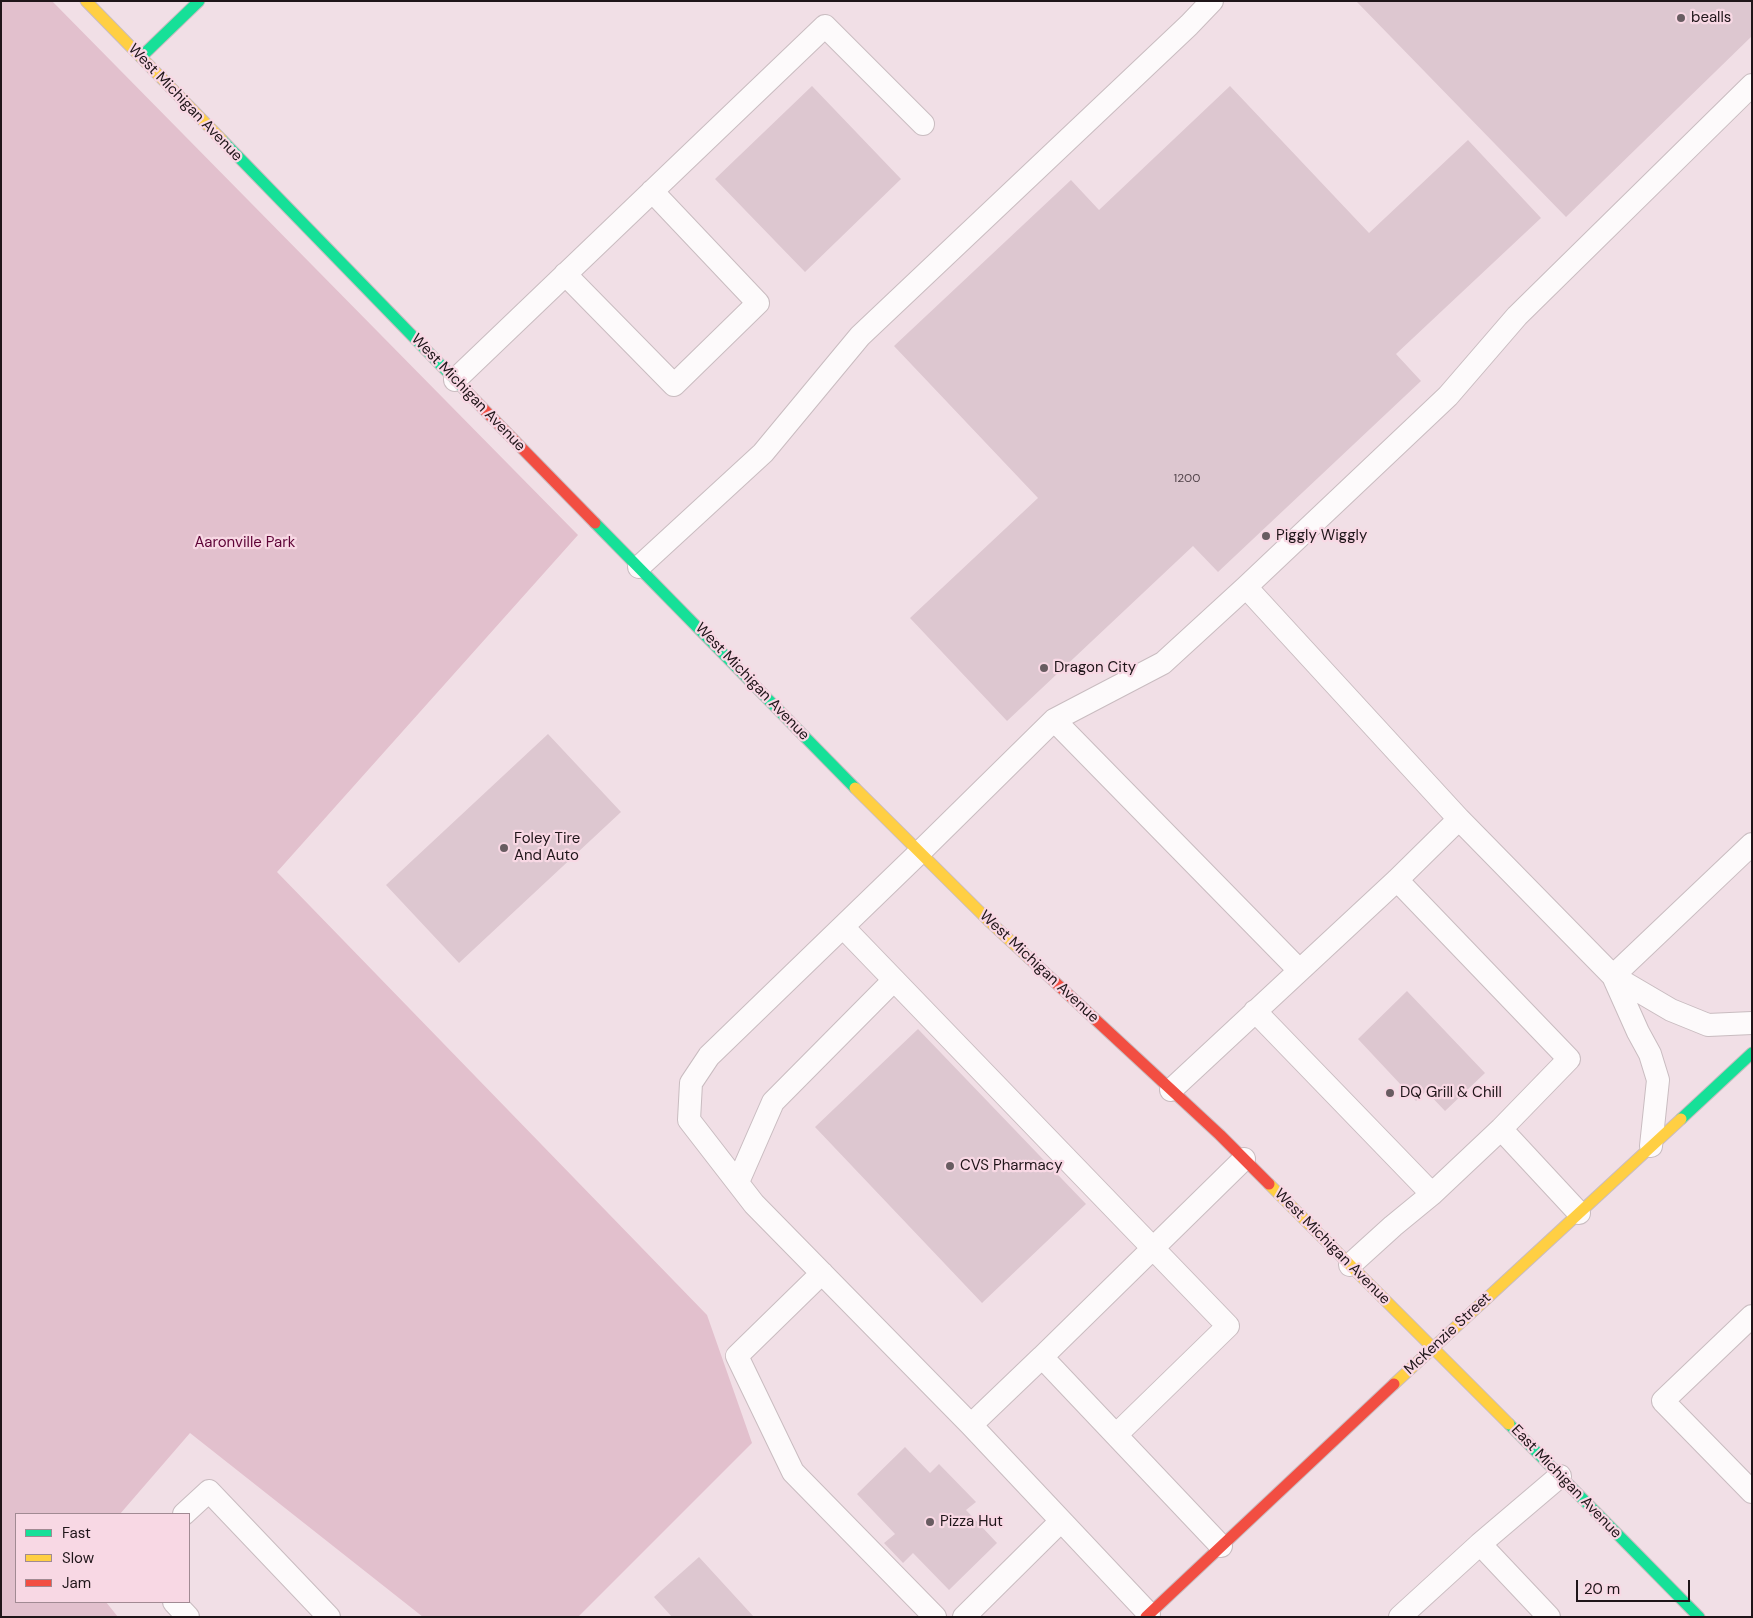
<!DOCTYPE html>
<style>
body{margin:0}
#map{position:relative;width:1753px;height:1618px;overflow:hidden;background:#f1dfe6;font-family:"DM Sans",sans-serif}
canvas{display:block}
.frame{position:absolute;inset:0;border:2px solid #1f1519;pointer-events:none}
.legend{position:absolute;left:15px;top:1513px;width:175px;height:90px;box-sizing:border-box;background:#f8d8e4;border:1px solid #a18a93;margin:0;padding:6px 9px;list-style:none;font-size:15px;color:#1f1519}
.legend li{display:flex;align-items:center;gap:10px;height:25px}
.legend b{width:25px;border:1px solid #a18a93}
.scale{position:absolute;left:1576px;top:1580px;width:114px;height:22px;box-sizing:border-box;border:2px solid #1f1519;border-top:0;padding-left:6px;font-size:15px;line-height:18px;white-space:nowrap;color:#1f1519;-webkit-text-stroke:4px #f8d8e4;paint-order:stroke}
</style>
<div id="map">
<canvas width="1753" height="1618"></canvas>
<div class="frame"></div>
<ul class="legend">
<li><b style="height:6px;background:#16e098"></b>Fast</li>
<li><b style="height:6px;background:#ffcf43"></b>Slow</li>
<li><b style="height:6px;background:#f24e42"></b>Jam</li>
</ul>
<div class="scale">20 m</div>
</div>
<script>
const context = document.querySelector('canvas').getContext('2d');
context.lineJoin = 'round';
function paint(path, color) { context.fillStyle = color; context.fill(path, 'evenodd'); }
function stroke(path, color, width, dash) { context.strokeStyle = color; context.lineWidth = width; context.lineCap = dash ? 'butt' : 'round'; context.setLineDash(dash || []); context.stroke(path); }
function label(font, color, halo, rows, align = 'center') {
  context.font = font + ' "DM Sans",sans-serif'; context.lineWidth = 4.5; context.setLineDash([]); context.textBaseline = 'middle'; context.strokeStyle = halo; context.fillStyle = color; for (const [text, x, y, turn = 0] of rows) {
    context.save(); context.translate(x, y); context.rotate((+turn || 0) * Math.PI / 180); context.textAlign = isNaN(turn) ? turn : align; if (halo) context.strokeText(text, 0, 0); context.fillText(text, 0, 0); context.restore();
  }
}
paint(new Path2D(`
 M 1,1 L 52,1 L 578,535 L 277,872 L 707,1315 L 752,1443 L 578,1617 L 423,1617 L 190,1433 L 120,1514 L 16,1514 L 16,1602 L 106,1602 L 118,1617 L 1,1617 Z`), '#e2c0cd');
paint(new Path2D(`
 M 1356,1 L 1752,1 L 1752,36 L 1566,217 Z
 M 812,86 L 901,179 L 805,272 L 715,179 Z
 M 1230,86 L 1369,233 L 1468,140 L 1541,218 L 1396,354 L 1421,381 L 1218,572 L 1193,546 L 1007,721 L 910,618 L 1038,498 L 894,346 L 1071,180 L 1099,210 Z
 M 548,734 L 621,812 L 459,963 L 386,885 Z
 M 1407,991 L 1485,1073 L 1445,1111 L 1426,1091 L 1416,1101 L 1358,1039 Z
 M 918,1029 L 1086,1204 L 982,1303 L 815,1127 Z
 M 905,1447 L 930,1473 L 939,1464 L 976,1502 L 966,1510 L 997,1543 L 949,1590 L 913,1553 L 903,1563 L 884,1543 L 895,1534 L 857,1494 Z
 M 699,1557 L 754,1617 L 672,1617 L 654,1597 Z`), '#ddc7d0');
const lane = new Path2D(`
 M 565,274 L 674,385 L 758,303 L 652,191
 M 455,380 L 825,26 L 923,124
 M 639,567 L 763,453 L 860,336 L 1189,25 L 1212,1
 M 1246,587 L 1459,819
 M 1054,720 L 1299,970
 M 843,927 L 1228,1326 L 1116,1435
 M 1613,976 L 1752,844
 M 1613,976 L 1638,1032 L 1650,1054 L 1658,1080 L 1651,1146
 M 1255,1011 L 1432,1194
 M 1171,1090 L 1397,880 L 1459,819 L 1613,976 L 1671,1010 L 1708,1025 L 1752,1023
 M 1501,1129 L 1579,1213
 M 738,1182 L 773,1102 L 894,980
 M 1350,1265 L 1393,1226 L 1432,1194 L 1501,1129 L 1569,1059 L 1397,880
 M 822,1273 L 737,1356 L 793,1472 L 935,1617
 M 1752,1316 L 1663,1401 L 1752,1492
 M 971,1425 L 1042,1357
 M 184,1514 L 209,1491 L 329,1617
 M 1480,1544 L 1549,1617
 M 1221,1546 L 1042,1357 L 1244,1159
 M 174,1602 L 188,1617
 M 1149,1614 L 971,1425 L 754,1204 L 689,1120 L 691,1083 L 709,1056 L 920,852 L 1054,720 L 1163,663 L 1246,587 L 1448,396 L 1517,316 L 1752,85
 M 964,1617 L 1061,1521
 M 1400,1617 L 1480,1544 L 1560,1476`);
const fast = new Path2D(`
 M 141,57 L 199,1
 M 222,140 L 466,391
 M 595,523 L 855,788
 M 1681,1119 L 1752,1053
 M 1509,1424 L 1699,1617`);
const slow = new Path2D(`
 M 86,1 L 222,140
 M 855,788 L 989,921 L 1029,958
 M 1269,1184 L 1509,1424
 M 1394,1384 L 1681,1119`);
const jam = new Path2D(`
 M 466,391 L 595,523
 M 1029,958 L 1220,1135 L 1269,1184
 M 1146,1617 L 1394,1384`);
stroke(lane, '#c9bcc0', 24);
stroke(fast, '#c9bcc0', 13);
stroke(slow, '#c9bcc0', 13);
stroke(jam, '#c9bcc0', 13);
stroke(lane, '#fdfafb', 22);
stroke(fast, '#16e098', 11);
stroke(slow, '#ffcf43', 11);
stroke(jam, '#f24e42', 11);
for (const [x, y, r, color] of [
 [1681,18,5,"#685c61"],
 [1266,536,5,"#685c61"],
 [1044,668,5,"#685c61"],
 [504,848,5,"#685c61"],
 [1390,1093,5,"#685c61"],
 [950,1166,5,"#685c61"],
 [930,1522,5,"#685c61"]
]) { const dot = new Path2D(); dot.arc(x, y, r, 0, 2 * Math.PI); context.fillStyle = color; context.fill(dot); stroke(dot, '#f8d8e4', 2); }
label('12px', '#52444a', null, [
 ["1200",1187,479]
]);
label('15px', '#1f1519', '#f8d8e4', [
 ["bealls",1691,18],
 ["Piggly Wiggly",1276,536],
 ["Dragon City",1054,668],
 ["Foley Tire",514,839],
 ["And Auto",514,856],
 ["DQ Grill & Chill",1400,1093],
 ["CVS Pharmacy",960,1166],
 ["Pizza Hut",940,1522]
], 'left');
label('15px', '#1f1519', '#f8d8e4', [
 ["West Michigan Avenue",185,103,46],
 ["West Michigan Avenue",468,393,46],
 ["West Michigan Avenue",752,682,46],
 ["West Michigan Avenue",1039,967,43],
 ["West Michigan Avenue",1332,1247,45],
 ["McKenzie Street",1448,1334,-43],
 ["East Michigan Avenue",1566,1482,46]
]);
label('15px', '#5d0336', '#f8d8e4', [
 ["Aaronville Park",245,543]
]);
</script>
